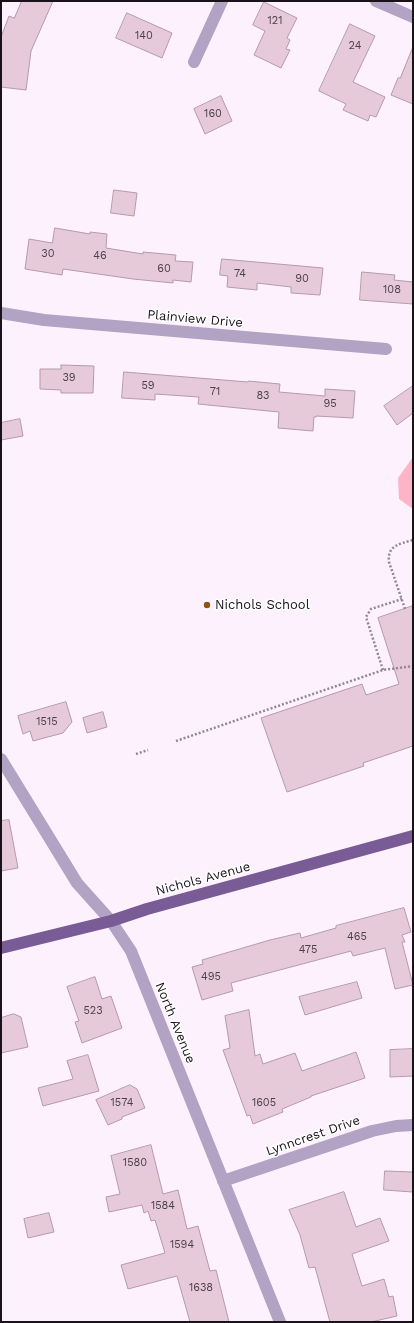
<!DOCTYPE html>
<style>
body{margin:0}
#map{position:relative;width:414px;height:1323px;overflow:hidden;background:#fef1fe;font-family:"Work Sans",sans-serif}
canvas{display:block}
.frame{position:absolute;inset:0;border:2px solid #191219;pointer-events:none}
</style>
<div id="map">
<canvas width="414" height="1323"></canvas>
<div class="frame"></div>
</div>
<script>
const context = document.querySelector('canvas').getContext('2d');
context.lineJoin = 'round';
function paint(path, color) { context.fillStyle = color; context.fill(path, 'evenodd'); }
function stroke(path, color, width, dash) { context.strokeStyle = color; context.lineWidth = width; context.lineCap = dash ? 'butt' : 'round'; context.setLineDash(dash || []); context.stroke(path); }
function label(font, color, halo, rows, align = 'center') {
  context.font = font + ' "Work Sans",sans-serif'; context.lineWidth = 3; context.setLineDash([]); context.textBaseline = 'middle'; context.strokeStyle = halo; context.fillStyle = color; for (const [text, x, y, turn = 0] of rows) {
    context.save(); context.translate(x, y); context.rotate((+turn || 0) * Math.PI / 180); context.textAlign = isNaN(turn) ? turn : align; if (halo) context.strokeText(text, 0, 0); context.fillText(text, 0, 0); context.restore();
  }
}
paint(new Path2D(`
 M 413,457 L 413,509 L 399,499 L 398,478 Z`), '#feb4c7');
const building = new Path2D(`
 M 22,1 L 53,1 L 31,51 L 26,90 L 1,87 L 1,37 L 9,16 L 14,18 Z
 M 264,2 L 297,18 L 287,38 L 290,40 L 286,49 L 290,50 L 281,68 L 254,55 L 265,31 L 253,25 Z
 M 127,13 L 172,33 L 162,58 L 116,38 Z
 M 350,24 L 375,36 L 353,82 L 385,97 L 376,117 L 370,115 L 368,121 L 343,110 L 346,104 L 319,91 Z
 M 413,47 L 413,104 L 391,95 L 398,78 L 400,78 Z
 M 221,96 L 232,121 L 205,134 L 194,109 Z
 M 114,190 L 137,193 L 134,216 L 111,213 Z
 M 55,228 L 90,234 L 90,232 L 107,234 L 106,248 L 143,254 L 143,252 L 176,255 L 175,261 L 193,262 L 191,282 L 173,280 L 173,283 L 133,279 L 63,269 L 62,275 L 25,269 L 29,239 L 52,243 Z
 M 222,259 L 323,268 L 320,295 L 291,293 L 291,287 L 257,283 L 257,290 L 227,287 L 228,276 L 220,275 Z
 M 362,272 L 395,275 L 394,280 L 413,282 L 413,304 L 360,300 Z
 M 61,365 L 94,366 L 93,393 L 61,393 L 61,390 L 40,389 L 40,369 L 61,369 Z
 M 124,372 L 248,382 L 248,381 L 280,384 L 279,392 L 325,396 L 325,389 L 355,391 L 353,418 L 316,416 L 316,417 L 314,417 L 313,431 L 278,428 L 279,412 L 198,404 L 199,397 L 155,394 L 155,400 L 122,398 Z
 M 413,386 L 413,413 L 397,425 L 384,406 Z
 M 20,419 L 23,436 L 1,440 L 1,423 Z
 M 413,606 L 413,746 L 363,763 L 364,766 L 287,792 L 261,718 L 362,684 L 366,695 L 399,684 L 378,618 Z
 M 66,702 L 72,722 L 63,733 L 33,741 L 30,731 L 23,734 L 18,716 Z
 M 103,712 L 107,727 L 87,733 L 83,718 Z
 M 9,820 L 18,868 L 1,871 L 1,821 Z
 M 404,908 L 411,932 L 402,935 L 405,942 L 402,942 L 413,985 L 395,989 L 385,948 L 353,956 L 351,951 L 231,983 L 233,991 L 202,1000 L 192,967 L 203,964 L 202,960 L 270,940 L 300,933 L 301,938 L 336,928 L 336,926 Z
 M 95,977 L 102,999 L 111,996 L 122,1028 L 82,1043 L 75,1022 L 79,1021 L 67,987 Z
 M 357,982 L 362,998 L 305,1015 L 299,997 Z
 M 249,1010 L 255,1056 L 260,1054 L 263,1064 L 295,1053 L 302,1071 L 356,1052 L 365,1078 L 311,1096 L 311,1097 L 282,1109 L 283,1112 L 253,1124 L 250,1115 L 247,1116 L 223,1050 L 230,1048 L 225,1016 Z
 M 14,1014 L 21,1017 L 28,1047 L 1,1053 L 1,1018 Z
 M 413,1049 L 413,1076 L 390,1077 L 390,1050 Z
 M 88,1055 L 99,1091 L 43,1106 L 38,1088 L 73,1079 L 67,1061 Z
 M 130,1085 L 137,1089 L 145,1108 L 122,1117 L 122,1119 L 108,1125 L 96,1100 Z
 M 151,1145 L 163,1194 L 178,1190 L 187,1229 L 198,1226 L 210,1271 L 216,1270 L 229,1322 L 190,1322 L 177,1276 L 128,1289 L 121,1265 L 165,1253 L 155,1220 L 151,1221 L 148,1211 L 144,1213 L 142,1205 L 109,1212 L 106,1197 L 120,1194 L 111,1156 Z
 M 385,1171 L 413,1172 L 413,1192 L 384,1190 Z
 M 344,1192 L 356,1227 L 380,1218 L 389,1241 L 352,1254 L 362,1286 L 384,1279 L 389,1297 L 393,1296 L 397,1316 L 371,1322 L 330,1322 L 315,1267 L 309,1268 L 300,1235 L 289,1210 Z
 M 49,1213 L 54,1232 L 28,1238 L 24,1219 Z`);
paint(building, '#e6cada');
stroke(building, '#b59aa9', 1);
stroke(new Path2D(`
 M 405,609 L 389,562 C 387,545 400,544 413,540
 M 383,670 L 366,617 L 371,609 L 402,599
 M 176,741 L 383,670 L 413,666
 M 136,754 L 148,750`), '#928892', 2.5, [2, 2]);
stroke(new Path2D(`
 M 376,1 L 413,17
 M 194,62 L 222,1
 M 1,313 L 44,320 L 386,349
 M 1,759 L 77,883 L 111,921 L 131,951 L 280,1322
 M 223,1181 L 372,1131 L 396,1126 L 413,1125`), '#b2a2c3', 12);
stroke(new Path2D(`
 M 1,948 L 111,921 L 147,909 L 413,836`), '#795b96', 12);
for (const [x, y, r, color] of [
 [207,605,4,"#92531a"]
]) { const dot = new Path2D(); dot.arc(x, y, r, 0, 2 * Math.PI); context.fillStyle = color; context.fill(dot); stroke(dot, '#fff', 1.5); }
label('11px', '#4c4049', null, [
 ["121",275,21],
 ["140",144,36],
 ["24",355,46],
 ["160",213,114],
 ["30",48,254],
 ["46",100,256],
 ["60",164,269],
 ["74",240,274],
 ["90",302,279],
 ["108",392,290],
 ["39",69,378],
 ["59",148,386],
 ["71",215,392],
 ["83",263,396],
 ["95",330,404],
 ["1515",47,722],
 ["465",357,937],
 ["475",308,950],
 ["495",211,977],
 ["523",93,1011],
 ["1574",122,1103],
 ["1605",264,1103],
 ["1580",135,1163],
 ["1584",163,1206],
 ["1594",182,1245],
 ["1638",201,1288]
]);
label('13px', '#191219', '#fff', [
 ["Plainview Drive",195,319,5],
 ["Nichols Avenue",203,879,-15],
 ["North Avenue",175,1023,68],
 ["Lynncrest Drive",313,1136,-19]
]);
label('13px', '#191219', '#fff', [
 ["Nichols School",215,605]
], 'left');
</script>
